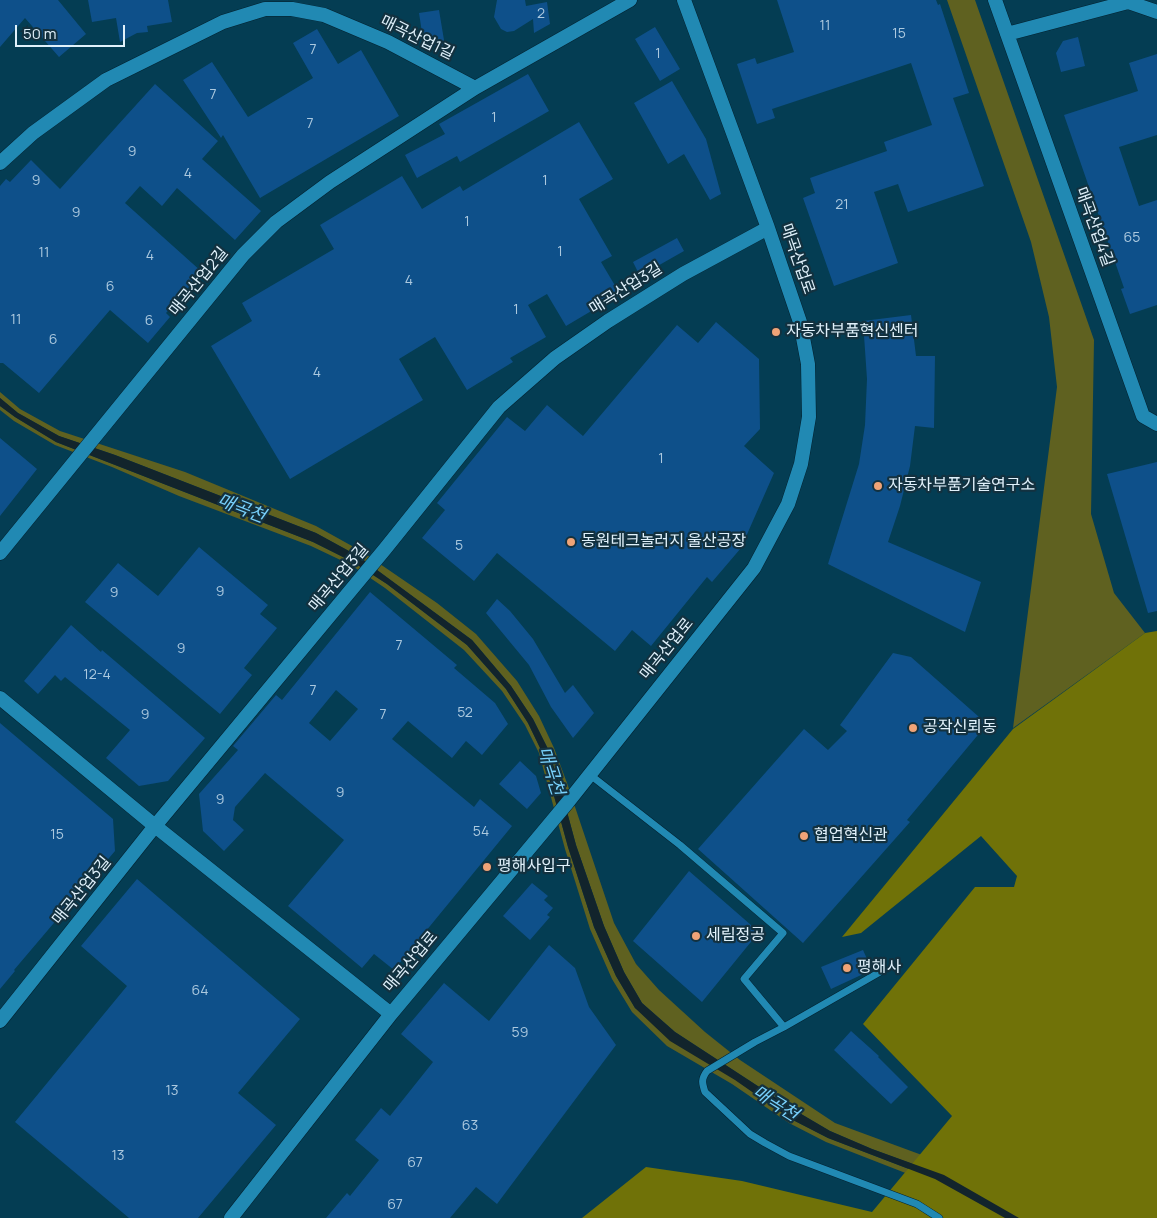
<!DOCTYPE html>
<meta charset="utf-8">
<style>
body{margin:0}
#map{position:relative;width:1157px;height:1218px;overflow:hidden;background:#043d53;font-family:Manrope,sans-serif}
canvas{display:block}
.scale{position:absolute;left:15px;top:25px;width:110px;height:22px;box-sizing:border-box;border:2px solid #e0f1fb;border-top:0;padding-left:6px;font-size:15px;line-height:18px;white-space:nowrap;color:#e0f1fb;-webkit-text-stroke:4px #13313f;paint-order:stroke}
</style>
<div id="map">
<canvas width="1157" height="1218"></canvas>
<div class="scale">50 m</div>
</div>
<script>
const context = document.querySelector('canvas').getContext('2d');
context.lineJoin = 'round';
function paint(path, color) { context.fillStyle = color; context.fill(path, 'evenodd'); }
function stroke(path, color, width, dash) { context.strokeStyle = color; context.lineWidth = width; context.lineCap = dash ? 'butt' : 'round'; context.setLineDash(dash || []); context.stroke(path); }
function label(font, color, halo, rows, align = 'center') {
  context.font = font + ' Manrope,"Noto Sans KR",sans-serif'; context.lineWidth = 4.5; context.setLineDash([]); context.textBaseline = 'middle'; context.strokeStyle = halo; context.fillStyle = color; for (const [text, x, y, turn = 0] of rows) {
    context.save(); context.translate(x, y); context.rotate((+turn || 0) * Math.PI / 180); context.textAlign = isNaN(turn) ? turn : align; if (halo) context.strokeText(text, 0, 0); context.fillText(text, 0, 0); context.restore();
  }
}
paint(new Path2D(`
 M 947,0 L 975,0 L 1094,340 L 1091,514 L 1114,593 L 1145,633 L 1013,728 L 1057,387 L 1049,317 L 1031,242 Z
 M 0,392 L 20,409 L 60,431 L 185,472 L 316,526 L 361,551 L 437,603 L 476,634 L 517,681 L 539,716 L 554,748 L 567,783 L 614,923 L 636,964 L 659,990 L 705,1032 L 740,1060 L 835,1123 L 949,1165 L 1018,1203 L 872,1149 L 830,1131 L 796,1111 L 675,1032 L 642,1003 L 624,972 L 604,926 L 576,845 L 560,786 L 548,749 L 533,719 L 511,686 L 472,640 L 358,556 L 316,533 L 115,455 L 59,436 L 18,413 L 0,398 Z
 M 0,406 L 15,417 L 56,442 L 313,542 L 353,562 L 387,584 L 467,645 L 506,689 L 528,723 L 542,752 L 568,847 L 594,927 L 616,976 L 635,1008 L 791,1119 L 828,1138 L 935,1179 L 926,1181 L 826,1142 L 789,1123 L 732,1084 L 667,1046 L 632,1012 L 612,979 L 590,929 L 565,849 L 539,753 L 525,725 L 502,691 L 464,650 L 385,588 L 351,565 L 311,546 L 179,496 L 112,467 L 55,445 L 14,421 L 0,410 Z`), '#5f6120');
paint(new Path2D(`
 M 1157,631 L 1157,1218 L 582,1218 L 646,1167 L 742,1181 L 872,1212 L 952,1116 L 863,1024 L 975,887 L 1014,887 L 1017,876 L 981,836 L 861,933 L 842,937 L 1013,729 L 1145,633 Z`), '#707208');
paint(new Path2D(`
 M 0,398 L 18,413 L 59,436 L 115,455 L 316,533 L 358,556 L 472,640 L 511,686 L 533,719 L 548,749 L 560,786 L 576,845 L 604,926 L 624,972 L 642,1003 L 675,1032 L 796,1111 L 830,1131 L 872,1149 L 944,1175 L 1019,1218 L 1005,1218 L 935,1179 L 828,1138 L 791,1119 L 735,1080 L 670,1041 L 635,1008 L 616,976 L 594,927 L 568,847 L 542,752 L 528,723 L 506,689 L 467,645 L 387,584 L 353,562 L 313,542 L 56,442 L 15,417 L 0,406 Z`), '#12242c');
paint(new Path2D(`
 M 0,0 L 58,0 L 86,34 L 59,57 L 25,18 L 0,47 Z
 M 88,0 L 168,0 L 172,22 L 147,26 L 148,32 L 137,33 L 120,42 L 116,18 L 92,22 Z
 M 497,0 L 525,0 L 526,6 L 547,2 L 550,24 L 534,33 L 533,19 L 514,31 L 507,32 L 501,29 L 494,17 Z
 M 777,0 L 936,0 L 938,5 L 940,4 L 969,93 L 953,98 L 984,186 L 908,212 L 898,184 L 874,192 L 898,263 L 834,286 L 803,198 L 815,193 L 810,178 L 887,151 L 884,142 L 932,125 L 911,63 L 772,109 L 775,118 L 757,124 L 737,64 L 755,58 L 757,64 L 794,52 Z
 M 439,10 L 446,52 L 423,39 L 419,13 Z
 M 655,27 L 680,69 L 660,81 L 635,39 Z
 M 317,29 L 338,64 L 361,50 L 399,116 L 260,198 L 223,135 L 221,138 L 183,80 L 212,62 L 248,117 L 313,78 L 293,43 Z
 M 1078,37 L 1085,66 L 1061,72 L 1056,53 L 1063,41 Z
 M 1157,54 L 1157,135 L 1119,147 L 1139,206 L 1157,200 L 1157,305 L 1130,314 L 1121,289 L 1124,288 L 1064,115 L 1138,91 L 1129,63 Z
 M 528,74 L 549,111 L 460,162 L 457,156 L 417,178 L 405,155 L 445,134 L 439,124 Z
 M 672,81 L 706,139 L 721,194 L 710,200 L 684,154 L 668,164 L 634,103 Z
 M 155,84 L 218,141 L 202,159 L 261,211 L 235,240 L 177,188 L 162,206 L 140,186 L 125,203 L 202,272 L 166,313 L 170,317 L 148,343 L 110,310 L 39,393 L 3,363 L 0,363 L 0,186 L 6,179 L 10,182 L 31,160 L 60,189 Z
 M 579,122 L 613,179 L 579,199 L 612,256 L 601,262 L 620,294 L 566,326 L 547,294 L 528,305 L 546,337 L 510,358 L 513,362 L 467,390 L 435,337 L 399,359 L 423,400 L 290,479 L 211,346 L 252,321 L 242,303 L 334,249 L 320,225 L 402,176 L 422,209 L 460,186 L 463,191 Z
 M 677,238 L 684,251 L 640,276 L 633,262 Z
 M 911,315 L 916,356 L 935,356 L 934,428 L 915,426 L 910,466 L 900,506 L 888,542 L 981,582 L 965,632 L 828,564 L 859,464 L 865,425 L 867,379 L 863,321 Z
 M 716,322 L 759,359 L 760,429 L 744,446 L 774,473 L 741,548 L 712,582 L 707,577 L 651,646 L 632,630 L 615,651 L 497,553 L 474,581 L 422,538 L 445,510 L 437,503 L 507,417 L 525,431 L 547,405 L 583,436 L 677,325 L 698,343 Z
 M 0,438 L 37,469 L 0,516 Z
 M 1157,462 L 1157,611 L 1148,613 L 1107,474 Z
 M 199,547 L 268,605 L 260,614 L 277,628 L 244,668 L 252,675 L 220,714 L 85,602 L 118,563 L 158,596 Z
 M 370,592 L 457,665 L 454,668 L 495,703 L 508,724 L 482,755 L 466,741 L 452,758 L 408,721 L 392,739 L 474,807 L 480,799 L 512,826 L 394,970 L 374,954 L 362,968 L 288,906 L 344,840 L 265,773 L 235,807 L 233,820 L 244,830 L 224,851 L 203,831 L 199,794 L 238,750 L 233,746 L 276,695 L 282,700 ZM 336,690 L 358,709 L 330,741 L 309,723 Z
 M 497,599 L 510,611 L 533,639 L 565,693 L 573,685 L 594,713 L 573,738 L 551,707 L 529,665 L 486,613 Z
 M 71,625 L 101,652 L 102,650 L 122,667 L 205,738 L 168,781 L 139,786 L 106,758 L 130,730 L 65,677 L 61,681 L 55,675 L 38,694 L 24,681 Z
 M 893,653 L 911,657 L 987,724 L 907,820 L 910,822 L 803,943 L 698,849 L 804,729 L 828,750 L 847,731 L 840,725 Z
 M 0,723 L 113,819 L 115,851 L 14,970 L 15,971 L 0,989 Z
 M 520,761 L 536,776 L 541,793 L 527,809 L 499,784 Z
 M 689,871 L 759,932 L 702,1002 L 633,941 Z
 M 137,879 L 300,1019 L 238,1093 L 276,1125 L 198,1218 L 129,1218 L 15,1122 L 127,986 L 81,946 Z
 M 532,883 L 548,896 L 544,900 L 553,908 L 547,915 L 550,917 L 530,940 L 503,916 Z
 M 549,945 L 575,968 L 589,1007 L 616,1045 L 497,1204 L 476,1187 L 450,1218 L 326,1218 L 347,1193 L 350,1196 L 379,1160 L 355,1140 L 381,1108 L 390,1116 L 433,1062 L 401,1034 L 444,983 L 489,1021 Z
 M 863,950 L 872,970 L 831,989 L 821,967 Z
 M 851,1031 L 879,1056 L 878,1057 L 908,1087 L 891,1104 L 834,1050 Z`), '#0e508a');
const lane = new Path2D(`
 M 589,774 L 680,845 L 783,933 L 744,979 L 784,1027 L 880,972
 M 784,1027 L 755,1042 L 707,1071 C 701,1079 702,1083 705,1092 L 750,1134 L 765,1143 L 789,1156 L 917,1204 L 939,1218`);
const street = new Path2D(`
 M 995,0 L 1143,416 L 1157,424
 M 1007,34 L 1128,2 L 1157,12
 M 0,163 L 33,133 L 106,80 L 223,22 L 265,9 L 292,9 L 324,15 L 388,42 L 475,88 L 630,0
 M 0,553 L 243,255 L 276,222 L 330,182 L 475,88
 M 0,698 L 155,826 L 391,1014
 M 0,1021 L 155,826 L 385,549 L 499,407 L 555,358 L 608,321 L 683,274 L 768,228
 M 231,1218 L 391,1014 L 568,802 L 754,568 L 788,504 L 801,464 L 809,417 L 808,364 L 800,322 L 768,228 L 684,0`);
stroke(lane, '#032230', 8);
stroke(street, '#032230', 15);
stroke(lane, '#2189b3', 7);
stroke(street, '#2189b3', 14);
for (const [x, y, r, color] of [
 [776,332,5,"#efa377"],
 [878,486,5,"#efa377"],
 [571,542,5,"#efa377"],
 [913,728,5,"#efa377"],
 [804,836,5,"#efa377"],
 [487,867,5,"#efa377"],
 [696,936,5,"#efa377"],
 [847,968,5,"#efa377"]
]) { const dot = new Path2D(); dot.arc(x, y, r, 0, 2 * Math.PI); context.fillStyle = color; context.fill(dot); stroke(dot, '#13313f', 2); }
label('14px', '#acc9df', null, [
 ["2",541,14],
 ["11",825,26],
 ["15",899,34],
 ["7",313,50],
 ["1",658,54],
 ["7",213,95],
 ["1",494,118],
 ["7",310,124],
 ["9",132,152],
 ["4",188,174],
 ["9",36,181],
 ["1",545,181],
 ["21",842,205],
 ["9",76,213],
 ["1",467,222],
 ["65",1132,238],
 ["1",560,252],
 ["11",44,253],
 ["4",150,256],
 ["4",409,281],
 ["6",110,287],
 ["1",516,310],
 ["11",16,320],
 ["6",149,321],
 ["6",53,340],
 ["4",317,373],
 ["1",661,459],
 ["5",459,546],
 ["9",220,592],
 ["9",114,593],
 ["7",399,646],
 ["9",181,649],
 ["12-4",97,675],
 ["7",313,691],
 ["52",465,713],
 ["9",145,715],
 ["7",383,715],
 ["9",340,793],
 ["9",220,800],
 ["54",481,832],
 ["15",57,835],
 ["64",200,991],
 ["59",520,1033],
 ["13",172,1091],
 ["63",470,1126],
 ["13",118,1156],
 ["67",415,1163],
 ["67",395,1205]
]);
label('16px', '#e0f1fb', '#13313f', [
 ["매곡산업1길",417,38,26],
 ["매곡산업4길",1094,227,70],
 ["매곡산업로",797,259,71],
 ["매곡산업2길",199,282,-51],
 ["매곡산업3길",626,289,-32],
 ["매곡산업3길",339,578,-50],
 ["매곡산업로",667,649,-51],
 ["매곡산업3길",82,891,-51],
 ["매곡산업로",411,962,-50]
]);
label('16px', '#e0f1fb', '#13313f', [
 ["자동차부품혁신센터",786,332],
 ["자동차부품기술연구소",888,486],
 ["동원테크놀러지 울산공장",581,542],
 ["공작신뢰동",923,728],
 ["협업혁신관",814,836],
 ["평해사입구",497,867],
 ["세림정공",706,936],
 ["평해사",857,968]
], 'left');
label('italic 18px', '#78d0fb', '#13313f', [
 ["매곡천",241,509,21],
 ["매곡천",550,771,72],
 ["매곡천",775,1104,32]
]);
</script>
